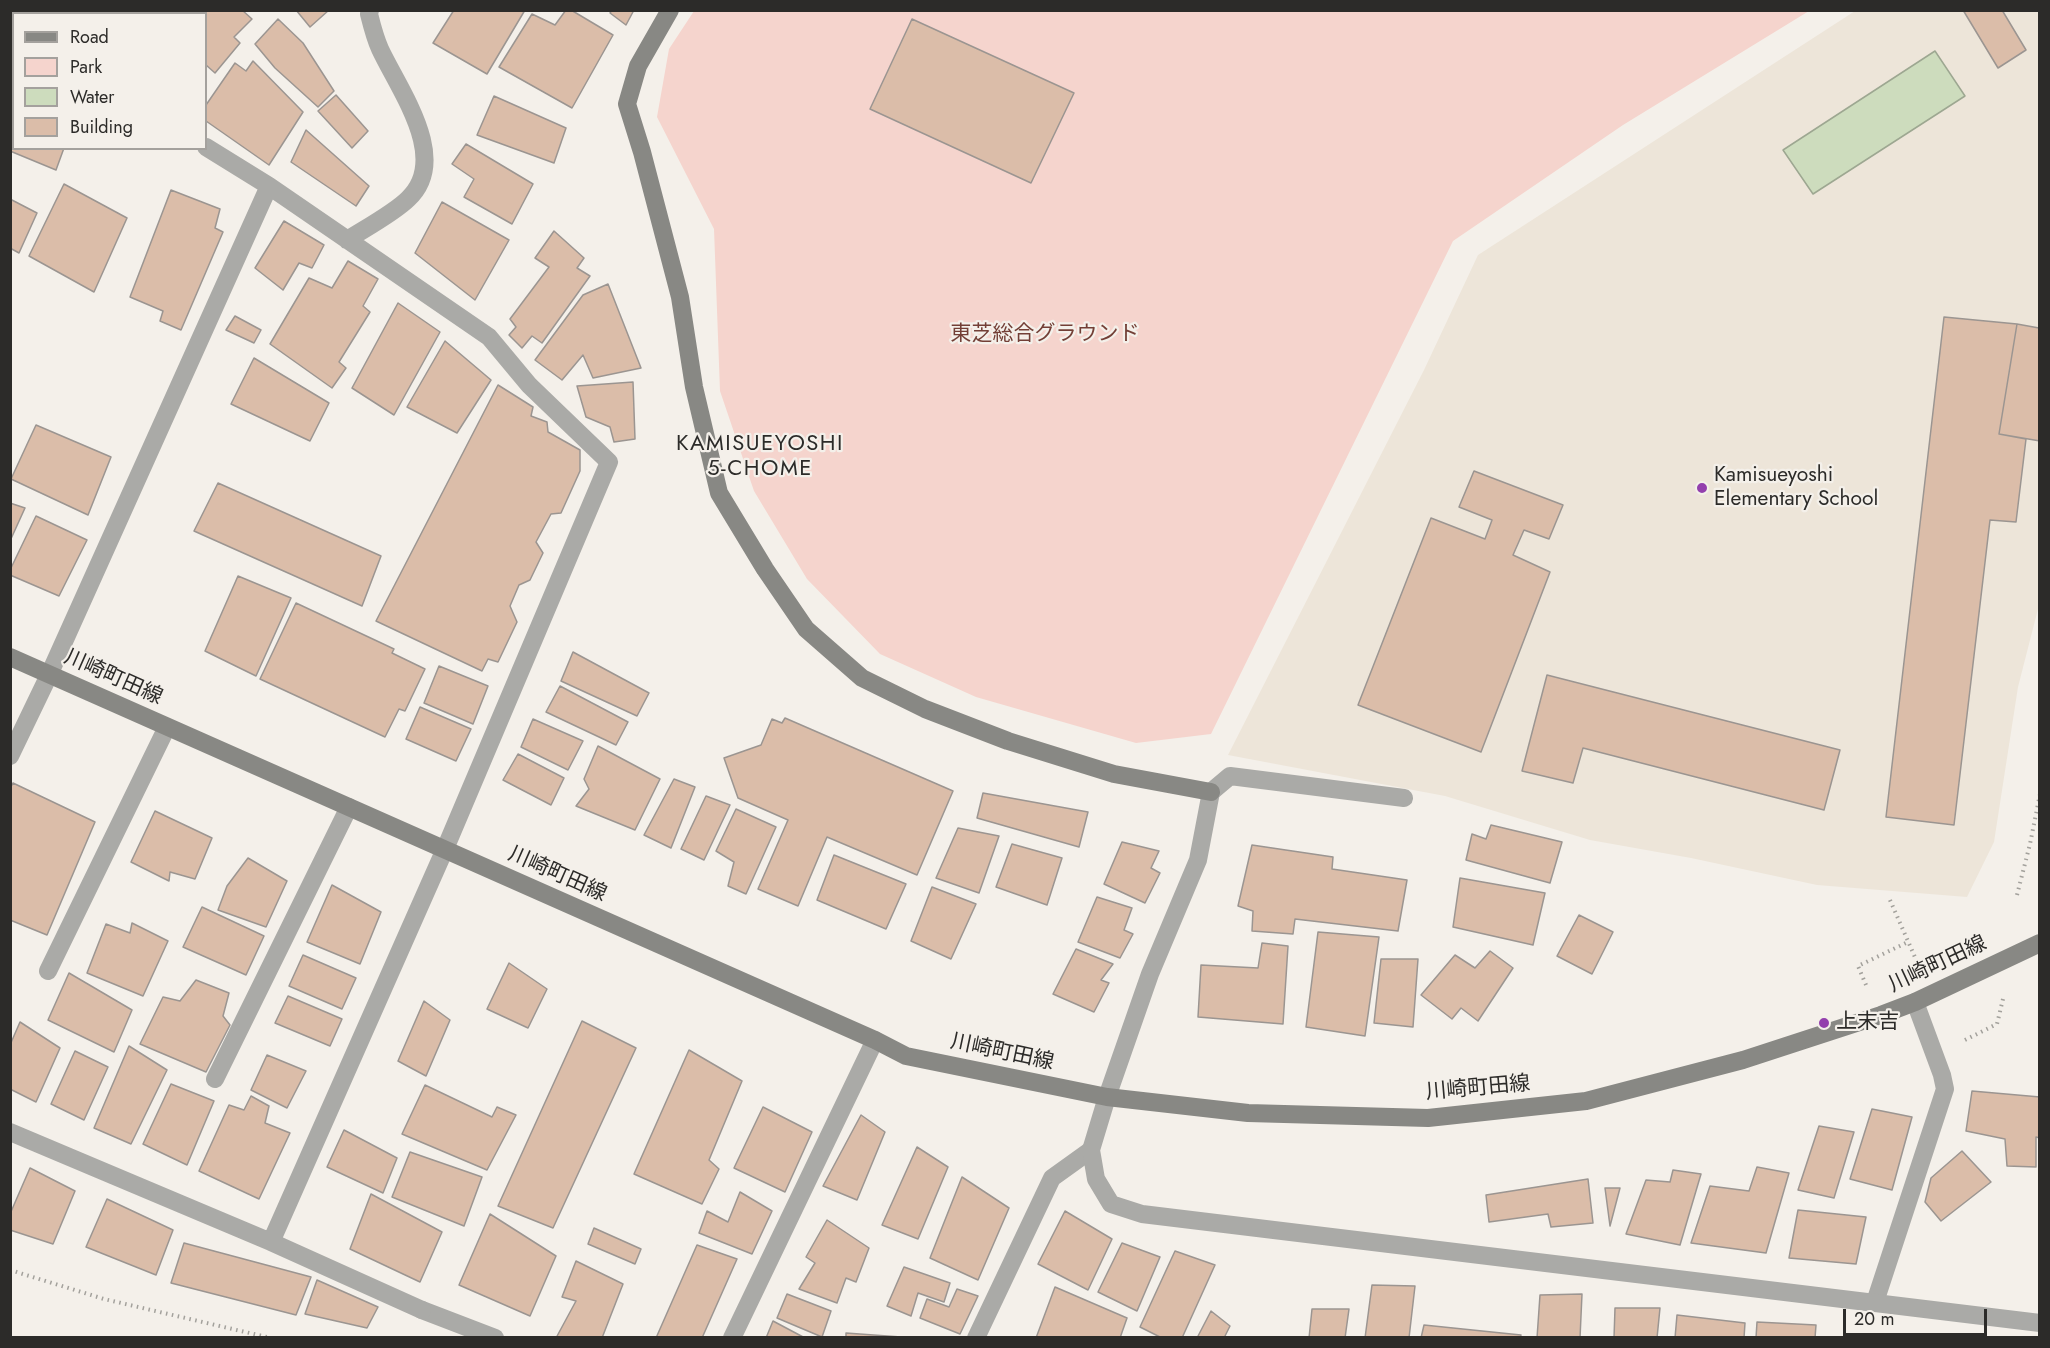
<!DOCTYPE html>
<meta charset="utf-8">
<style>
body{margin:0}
#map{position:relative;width:2050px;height:1348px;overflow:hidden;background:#f4f0ea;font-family:Jost,sans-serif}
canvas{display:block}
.frame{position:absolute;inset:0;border:12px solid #2c2b29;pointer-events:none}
.legend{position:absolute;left:12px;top:12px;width:195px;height:138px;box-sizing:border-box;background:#f4f0ea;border:2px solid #a4a19d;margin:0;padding:8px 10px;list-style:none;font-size:18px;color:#2c2b29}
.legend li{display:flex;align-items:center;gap:12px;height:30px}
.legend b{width:30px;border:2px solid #a4a19d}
.scale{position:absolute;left:1843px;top:1309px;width:144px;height:27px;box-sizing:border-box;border:3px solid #2c2b29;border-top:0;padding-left:8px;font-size:18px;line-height:21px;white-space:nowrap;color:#2c2b29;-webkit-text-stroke:4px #f4f0ea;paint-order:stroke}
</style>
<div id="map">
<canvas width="2050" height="1348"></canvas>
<div class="frame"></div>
<ul class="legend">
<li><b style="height:8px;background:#888884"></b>Road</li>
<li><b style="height:16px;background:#f5d4cd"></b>Park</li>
<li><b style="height:16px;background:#cddcbd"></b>Water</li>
<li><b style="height:16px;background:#dbbda9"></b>Building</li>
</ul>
<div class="scale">20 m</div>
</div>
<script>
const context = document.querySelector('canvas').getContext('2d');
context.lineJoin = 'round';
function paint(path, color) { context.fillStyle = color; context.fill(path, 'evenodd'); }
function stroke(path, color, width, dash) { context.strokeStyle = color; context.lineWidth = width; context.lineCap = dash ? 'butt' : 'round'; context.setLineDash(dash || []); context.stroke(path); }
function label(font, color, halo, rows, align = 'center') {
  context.font = font + ' Jost,"Noto Sans JP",sans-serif'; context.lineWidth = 4.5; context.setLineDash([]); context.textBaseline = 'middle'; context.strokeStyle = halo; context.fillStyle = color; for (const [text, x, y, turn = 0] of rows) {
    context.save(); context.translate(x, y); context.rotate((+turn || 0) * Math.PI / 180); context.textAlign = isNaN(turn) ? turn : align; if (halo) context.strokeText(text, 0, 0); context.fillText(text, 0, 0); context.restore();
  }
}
paint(new Path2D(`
 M 1855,11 L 2039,11 L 2039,605 L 2018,687 L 1994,842 L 1967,897 L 1817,885 L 1691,858 L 1590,840 L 1445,796 L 1228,755 L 1424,370 L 1478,255 Z`), '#ede5d9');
paint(new Path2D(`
 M 694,11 L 1809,11 L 1623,125 L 1453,241 L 1211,734 L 1136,743 L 976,697 L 880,654 L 807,579 L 754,491 L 720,391 L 714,229 L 657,117 L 669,49 Z`), '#f5d4cd');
const water = new Path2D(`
 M 1935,51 L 1965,96 L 1813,194 L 1783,150 Z`);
paint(water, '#cddcbd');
stroke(water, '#9da791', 1.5);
const building = new Path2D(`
 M 86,10 L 149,10 L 147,14 L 84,14 Z
 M 191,10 L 242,10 L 252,19 L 234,37 L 240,43 L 215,73 L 206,65 L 206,14 L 188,14 Z
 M 296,10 L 329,10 L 310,27 Z
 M 454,10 L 525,10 L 487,74 L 433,43 Z
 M 566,10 L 571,10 L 613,35 L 572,108 L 499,67 L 532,14 L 555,25 Z
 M 612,10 L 634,10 L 626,25 L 610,13 Z
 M 1963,10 L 2002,10 L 2026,50 L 1998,68 Z
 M 278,19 L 303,43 L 334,91 L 318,107 L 275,68 L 255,44 Z
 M 912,19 L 1074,93 L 1031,183 L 870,109 Z
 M 253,61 L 303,112 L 269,165 L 206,121 L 206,105 L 235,63 L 246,71 Z
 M 336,95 L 368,131 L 352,148 L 318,111 Z
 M 494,96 L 566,128 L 554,163 L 477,135 Z
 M 306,130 L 369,186 L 356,206 L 291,162 Z
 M 14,140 L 14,148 L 64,148 L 56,170 L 10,151 Z
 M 466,144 L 533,184 L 512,224 L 464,197 L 474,179 L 452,164 Z
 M 64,184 L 127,218 L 94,292 L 29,256 Z
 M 171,190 L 220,209 L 215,228 L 223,232 L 181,330 L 160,321 L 163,311 L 130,297 Z
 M 10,199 L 37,213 L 19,253 L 10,248 Z
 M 442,202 L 509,240 L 475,300 L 415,253 Z
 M 284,221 L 324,245 L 312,268 L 299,263 L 283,290 L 255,268 Z
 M 554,231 L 584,258 L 577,268 L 590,276 L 542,343 L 532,336 L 522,348 L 509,335 L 516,327 L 510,319 L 549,267 L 535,258 Z
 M 348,261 L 378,279 L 363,306 L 370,312 L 339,362 L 346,368 L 332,388 L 270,344 L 309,278 L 332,288 Z
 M 608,284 L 641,368 L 593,378 L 583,355 L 562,380 L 535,360 L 583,295 Z
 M 398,303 L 440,332 L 394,415 L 352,388 Z
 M 235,316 L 261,330 L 254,343 L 226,330 Z
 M 1944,317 L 2017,324 L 1999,434 L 2026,439 L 2016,522 L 1990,520 L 1954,825 L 1886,817 Z
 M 2040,322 L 2040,441 L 1999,434 L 2017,324 L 2039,328 Z
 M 445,341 L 491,380 L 457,433 L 407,407 Z
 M 254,358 L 329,403 L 310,441 L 231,404 Z
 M 633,382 L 635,439 L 614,442 L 610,427 L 586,417 L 577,386 Z
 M 498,385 L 533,407 L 531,416 L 547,422 L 548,432 L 580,450 L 580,471 L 561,513 L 551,514 L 536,542 L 543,553 L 530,580 L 519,585 L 510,606 L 517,622 L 498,662 L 488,659 L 482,671 L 376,621 Z
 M 36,425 L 111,457 L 88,515 L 11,479 Z
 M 1474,471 L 1563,505 L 1549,539 L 1524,530 L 1513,555 L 1550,572 L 1481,752 L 1358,705 L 1431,518 L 1485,539 L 1492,520 L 1459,507 Z
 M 218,483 L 381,556 L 362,606 L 194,531 Z
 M 10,503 L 25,508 L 10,541 Z
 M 36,516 L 87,540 L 59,596 L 10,575 L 10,570 Z
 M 238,576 L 291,598 L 256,676 L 205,651 Z
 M 296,603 L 394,649 L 392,653 L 425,669 L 405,711 L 399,709 L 385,737 L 260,679 Z
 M 573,652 L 649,693 L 637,716 L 561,681 Z
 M 439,666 L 488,686 L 473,724 L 424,703 Z
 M 1547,675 L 1840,750 L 1824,810 L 1583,748 L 1573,783 L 1522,771 Z
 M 560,686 L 628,722 L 616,745 L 546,712 Z
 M 420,707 L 471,729 L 456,761 L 406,739 Z
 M 785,718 L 953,791 L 917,875 L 827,837 L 798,906 L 758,889 L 788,820 L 738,798 L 724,758 L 761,745 L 772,719 L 782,723 Z
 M 533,719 L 583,741 L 568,770 L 521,747 Z
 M 598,746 L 660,779 L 635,830 L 576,806 L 589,789 L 584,779 Z
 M 518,754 L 564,778 L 551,805 L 503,780 Z
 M 674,779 L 695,787 L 671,848 L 644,835 Z
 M 13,783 L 95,822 L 47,935 L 10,920 L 10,788 Z
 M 983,793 L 1088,812 L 1079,847 L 977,818 Z
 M 706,796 L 730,805 L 704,860 L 681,849 Z
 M 736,809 L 776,827 L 746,894 L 728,886 L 734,862 L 716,851 Z
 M 155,811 L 212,838 L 195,879 L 170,872 L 169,881 L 131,862 Z
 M 1491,825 L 1562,842 L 1550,883 L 1466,860 L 1472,834 L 1486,839 Z
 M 958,828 L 999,836 L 979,893 L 936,878 Z
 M 1122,842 L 1159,851 L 1151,868 L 1160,873 L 1145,903 L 1104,884 Z
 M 1012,844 L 1062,858 L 1047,905 L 996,887 Z
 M 1252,845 L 1333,857 L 1332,869 L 1407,880 L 1398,931 L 1295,919 L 1293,934 L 1252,931 L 1253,911 L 1238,906 Z
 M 834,855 L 906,884 L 886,929 L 817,900 Z
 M 248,858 L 287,881 L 266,927 L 218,910 L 227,886 Z
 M 1460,878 L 1545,893 L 1533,945 L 1453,927 Z
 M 332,885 L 381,912 L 360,964 L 307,942 Z
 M 932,887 L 976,904 L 951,959 L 911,941 Z
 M 1097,897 L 1132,908 L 1124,930 L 1133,934 L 1120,958 L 1078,942 Z
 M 202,907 L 264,936 L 246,975 L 183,947 Z
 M 1579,915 L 1613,932 L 1592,974 L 1557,956 Z
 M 132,923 L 168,941 L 143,996 L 87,973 L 106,924 L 130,933 Z
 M 1318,932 L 1379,937 L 1365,1036 L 1306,1027 Z
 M 1262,943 L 1288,946 L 1283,1024 L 1198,1017 L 1201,965 L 1258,968 Z
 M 1076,949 L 1113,964 L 1101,980 L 1109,983 L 1094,1012 L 1053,994 Z
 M 1490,951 L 1513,968 L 1478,1021 L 1461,1008 L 1452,1019 L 1421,995 L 1455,955 L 1475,968 Z
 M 303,955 L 356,978 L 342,1009 L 289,986 Z
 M 1381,959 L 1418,959 L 1413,1027 L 1374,1023 Z
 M 509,963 L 547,989 L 528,1028 L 487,1009 Z
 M 69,973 L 132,1010 L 114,1052 L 48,1020 Z
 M 196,980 L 229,993 L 223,1016 L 230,1025 L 206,1072 L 140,1044 L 163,997 L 180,1001 Z
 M 288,996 L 342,1019 L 330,1046 L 275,1023 Z
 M 424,1001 L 450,1020 L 426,1076 L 398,1061 Z
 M 582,1021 L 636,1048 L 553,1228 L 498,1206 Z
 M 20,1022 L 60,1048 L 36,1102 L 10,1089 L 10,1045 Z
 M 129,1046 L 167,1070 L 131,1144 L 94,1128 Z
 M 689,1050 L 742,1081 L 709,1160 L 719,1169 L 702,1204 L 634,1174 Z
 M 75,1051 L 108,1067 L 84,1120 L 51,1104 Z
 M 267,1055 L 306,1071 L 287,1108 L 251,1090 Z
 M 171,1084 L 214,1101 L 187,1165 L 143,1144 Z
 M 425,1085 L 492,1117 L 497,1107 L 516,1115 L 487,1170 L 402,1134 Z
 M 1972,1091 L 2040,1097 L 2040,1138 L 2036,1137 L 2036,1167 L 2007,1166 L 2005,1139 L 1966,1131 Z
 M 251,1096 L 269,1106 L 265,1123 L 290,1133 L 259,1199 L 199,1171 L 229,1105 L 244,1110 Z
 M 763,1107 L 812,1132 L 785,1192 L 734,1168 Z
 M 1872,1109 L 1912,1117 L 1892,1190 L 1850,1179 Z
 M 861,1115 L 885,1132 L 857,1200 L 823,1186 Z
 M 1819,1126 L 1854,1132 L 1834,1198 L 1798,1190 Z
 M 344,1130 L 397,1158 L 383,1193 L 327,1167 Z
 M 917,1147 L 948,1167 L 918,1239 L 882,1225 Z
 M 1962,1151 L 1991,1182 L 1941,1221 L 1925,1202 L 1931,1178 Z
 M 410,1152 L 482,1177 L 464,1226 L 392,1197 Z
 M 1757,1167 L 1789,1173 L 1766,1253 L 1691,1243 L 1710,1186 L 1749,1191 Z
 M 30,1168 L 75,1191 L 53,1244 L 10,1230 L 10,1214 Z
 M 1673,1170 L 1701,1174 L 1680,1245 L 1626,1234 L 1646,1180 L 1670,1182 Z
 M 962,1177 L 1009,1208 L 978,1280 L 930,1258 Z
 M 1588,1179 L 1593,1223 L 1551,1227 L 1548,1214 L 1489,1222 L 1486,1195 Z
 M 1605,1188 L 1620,1188 L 1610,1226 Z
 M 740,1192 L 772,1211 L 752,1254 L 699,1233 L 707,1211 L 728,1222 Z
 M 371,1194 L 442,1232 L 420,1282 L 350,1249 Z
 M 107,1199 L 173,1230 L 156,1275 L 86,1247 Z
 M 1798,1210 L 1866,1217 L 1856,1264 L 1789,1258 Z
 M 1065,1211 L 1112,1239 L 1088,1290 L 1038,1264 Z
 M 490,1214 L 556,1256 L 530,1316 L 459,1285 Z
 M 827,1220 L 869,1248 L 856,1282 L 846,1278 L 837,1303 L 799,1289 L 815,1263 L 806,1257 Z
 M 594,1228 L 641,1249 L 635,1264 L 588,1244 Z
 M 184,1243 L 311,1277 L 296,1315 L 171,1283 Z
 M 1122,1243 L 1160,1257 L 1137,1311 L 1098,1292 Z
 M 697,1245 L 737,1259 L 702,1338 L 656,1338 Z
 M 1175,1251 L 1215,1265 L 1182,1338 L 1162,1338 L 1140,1327 Z
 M 576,1261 L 623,1284 L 602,1338 L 556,1338 L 576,1301 L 562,1297 Z
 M 904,1267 L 950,1283 L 944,1302 L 918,1293 L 911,1316 L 887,1306 Z
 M 317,1280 L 378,1307 L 367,1328 L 305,1314 Z
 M 1372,1285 L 1415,1286 L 1409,1338 L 1365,1338 Z
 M 1055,1287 L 1127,1318 L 1120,1338 L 1036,1338 Z
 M 957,1289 L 978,1296 L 960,1334 L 920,1318 L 927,1299 L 949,1307 Z
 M 787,1294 L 831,1311 L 822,1337 L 777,1318 Z
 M 1582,1294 L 1580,1338 L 1537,1338 L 1540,1295 Z
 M 1615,1308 L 1660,1308 L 1657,1338 L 1614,1338 Z
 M 1312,1309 L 1349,1309 L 1345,1338 L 1309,1338 Z
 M 1211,1311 L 1230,1326 L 1224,1338 L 1197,1338 Z
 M 1677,1315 L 1745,1323 L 1744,1338 L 1675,1338 Z
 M 773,1321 L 805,1338 L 766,1338 Z
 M 1757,1322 L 1816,1325 L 1815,1338 L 1756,1338 Z
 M 1424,1325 L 1521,1335 L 1520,1338 L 1421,1338 Z
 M 846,1333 L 915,1338 L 846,1338 Z`);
paint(building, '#dbbda9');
stroke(building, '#9b9591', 1.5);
stroke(new Path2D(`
 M 2017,895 L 2030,844 L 2040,794
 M 1890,900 L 1918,964
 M 1866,985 L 1858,966 L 1908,942
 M 1965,1040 L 1997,1024 L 2003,999
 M 10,1270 L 104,1299 L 271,1338`), '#a3a19c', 4, [1.5, 4.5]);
stroke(new Path2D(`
 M 10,756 L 49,675
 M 1211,792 L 1230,776 L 1404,798
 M 1875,1302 L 1945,1089 L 1942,1075 L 1915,1002
 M 422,1310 L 495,1338
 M 732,1338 L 875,1040
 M 976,1338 L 1052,1178 L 1091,1150`), '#aaaaa7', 18);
stroke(new Path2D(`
 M 10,25 L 14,27
 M 206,147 L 269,186 L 489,337 L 529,385 L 609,462 L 445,849 L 271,1242
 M 347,240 C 364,229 394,213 408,199 C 451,159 399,90 380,49 C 375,38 372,26 369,14 L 370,10
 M 49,675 L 269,186
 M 1211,792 L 1198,860 L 1150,974 L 1107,1097 L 1091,1150 L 1096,1179 L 1111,1204 L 1142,1214 L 2040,1323
 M 48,971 L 167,727
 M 215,1079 L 349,807
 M 10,1132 L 271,1242 L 422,1310`), '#aaaaa7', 18);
stroke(new Path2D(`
 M 670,10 L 638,66 L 627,104 L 642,152 L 680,297 L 694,387 L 719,493 L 765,569 L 806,629 L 862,678 L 925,709 L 1008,741 L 1114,774 L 1211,792
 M 10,657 L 875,1040 L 906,1056 L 1107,1097 L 1248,1113 L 1428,1118 L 1586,1101 L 1743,1060 L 1881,1015 L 1915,1002 L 2040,943`), '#888884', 18);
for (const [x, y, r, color] of [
 [1702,488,6,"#933fad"],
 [1824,1023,6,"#933fad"]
]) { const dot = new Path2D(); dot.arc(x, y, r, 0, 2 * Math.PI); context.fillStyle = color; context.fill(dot); stroke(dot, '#f4f0ea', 2); }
label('21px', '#733f36', '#f4f0ea', [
 ["東芝総合グラウンド",1045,335]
]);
label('21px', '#2c2b29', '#f4f0ea', [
 ["Kamisueyoshi",1714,476],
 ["Elementary School",1714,500],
 ["上末吉",1836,1023]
], 'left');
label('21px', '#2c2b29', '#f4f0ea', [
 ["川崎町田線",113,678,24],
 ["川崎町田線",557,875,24],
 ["川崎町田線",1938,965,-25],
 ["川崎町田線",1002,1053,12],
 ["川崎町田線",1478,1089,-5]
]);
context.letterSpacing = '1.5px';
label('22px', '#2c2b29', '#f4f0ea', [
 ["KAMISUEYOSHI",760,445],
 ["5-CHOME",760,470]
]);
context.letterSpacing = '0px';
</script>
